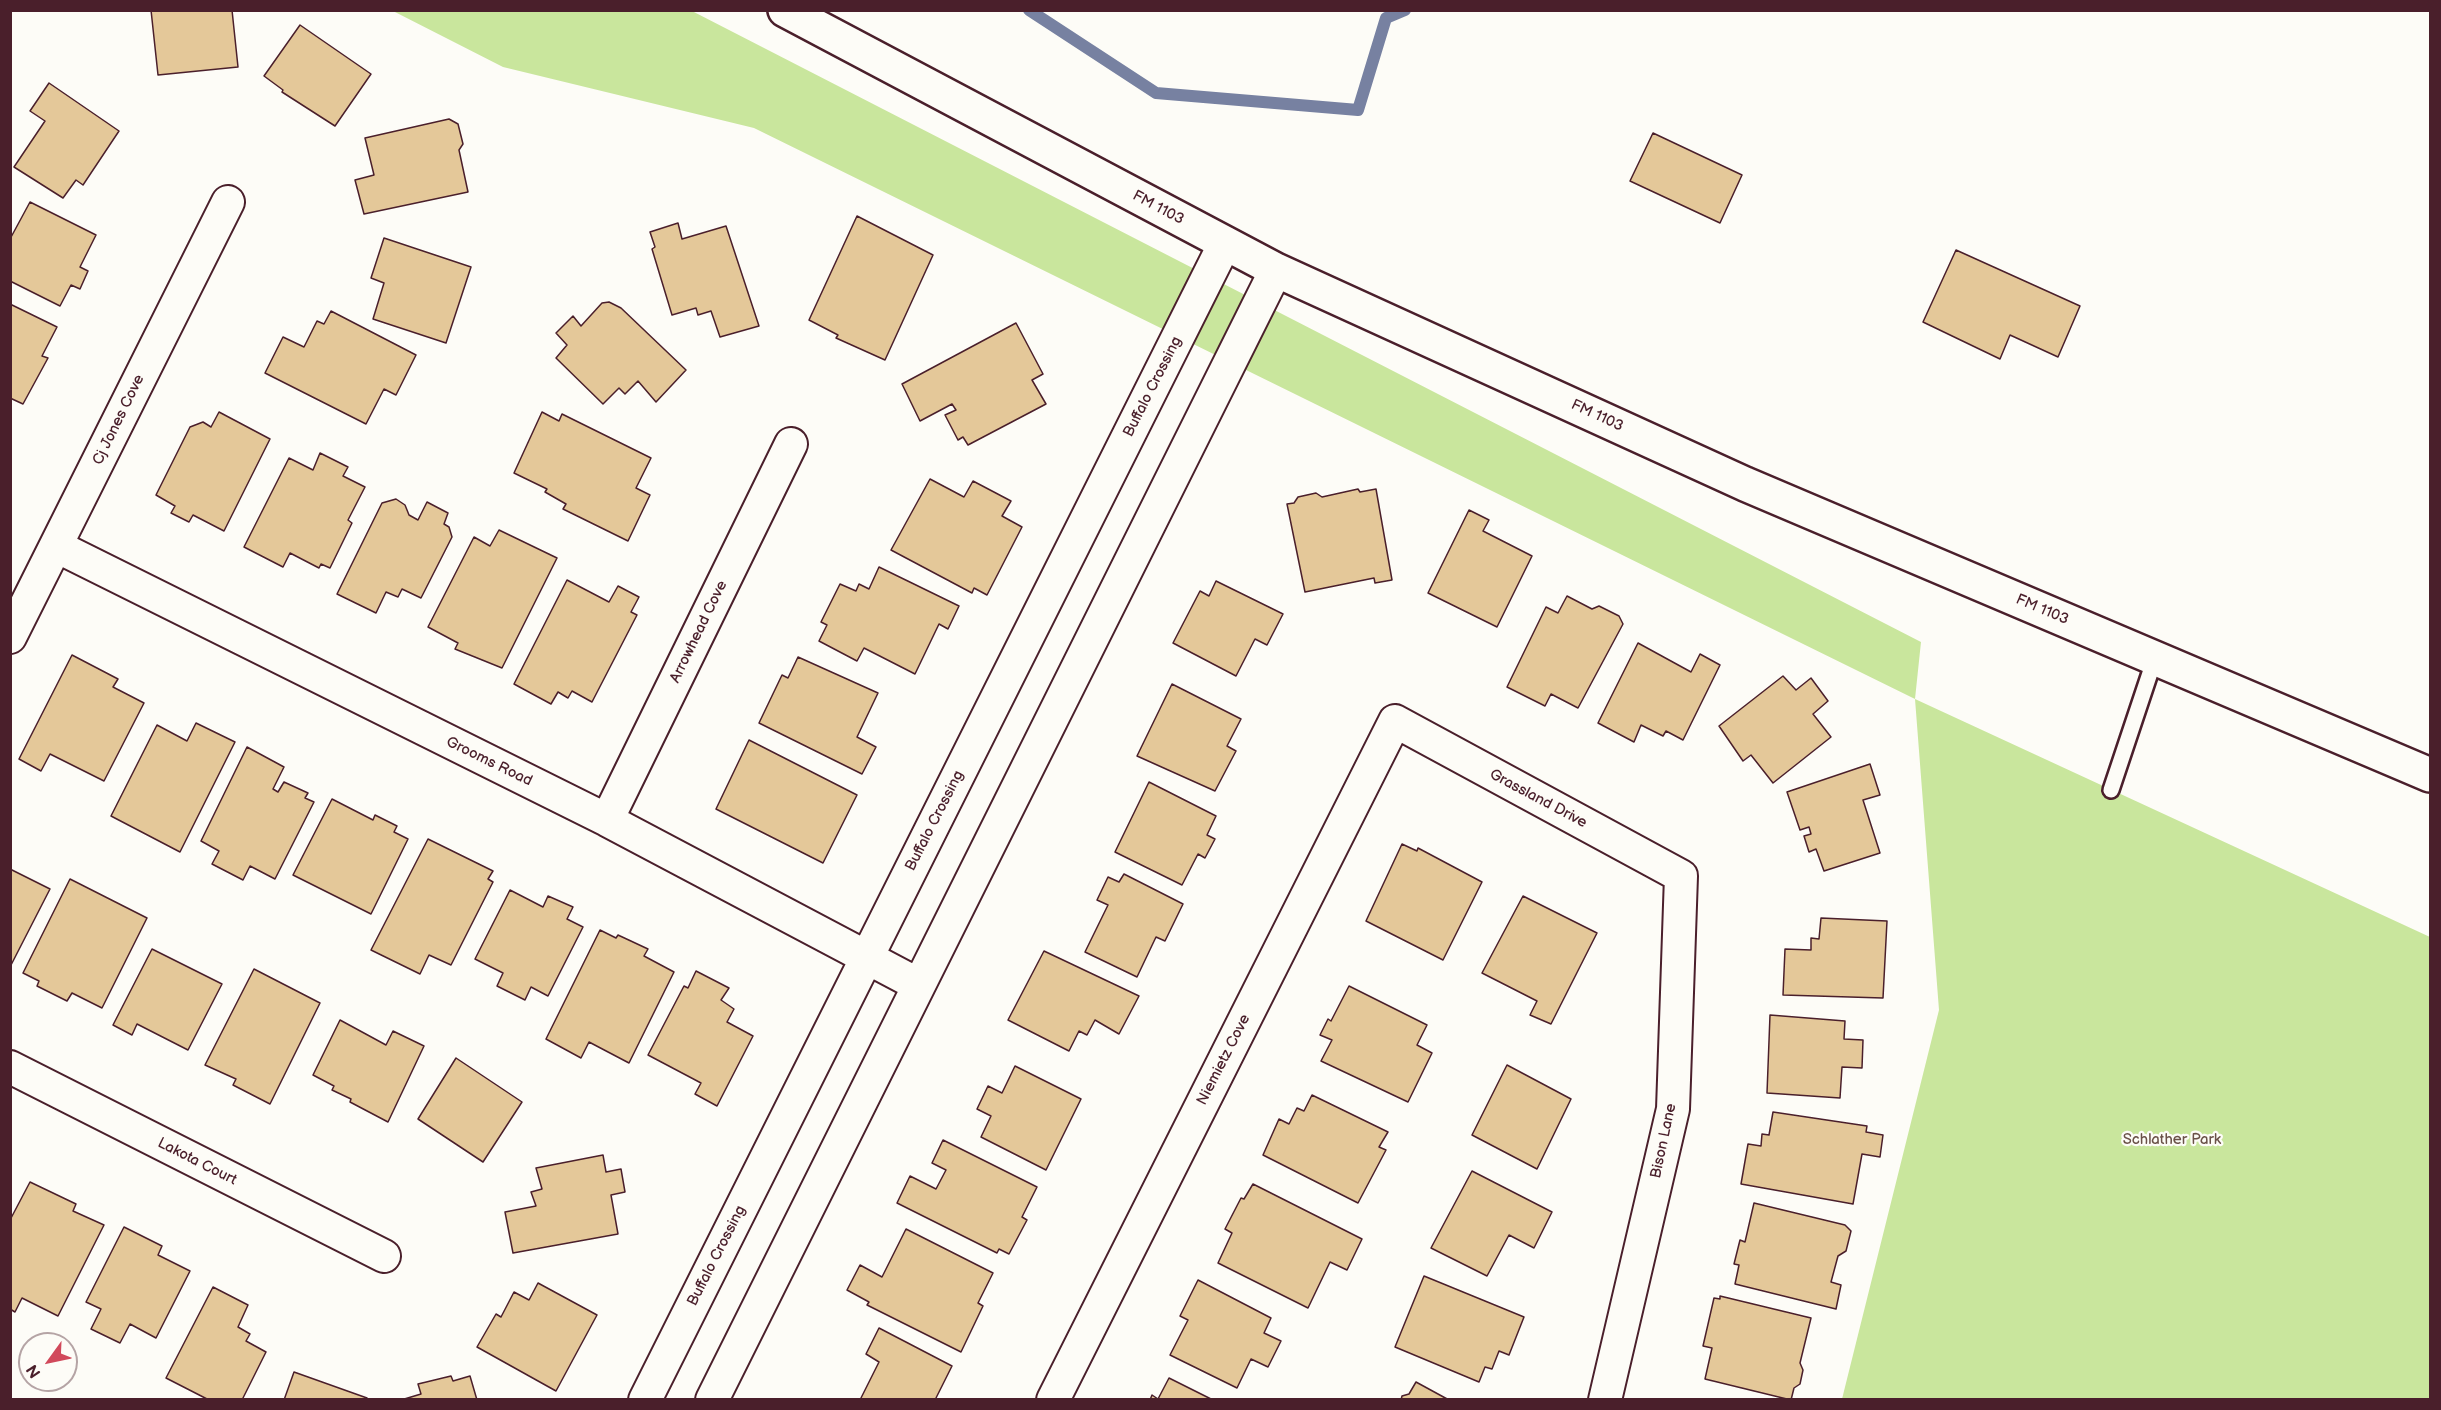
<!DOCTYPE html>
<style>
body{margin:0}
#map{position:relative;width:2441px;height:1410px;overflow:hidden;background:#fdfcf7;font-family:"Balsamiq Sans",sans-serif}
canvas{display:block}
.frame{position:absolute;inset:0;border:12px solid #4a1f2b;pointer-events:none}
.north{position:absolute;left:18px;top:1332px;width:60px;height:60px;box-sizing:border-box;background:#fdfcf7;border:2px solid #b5a4a5;border-radius:50%;rotate:237deg;font-size:16px;font-weight:700;line-height:24px;text-align:center;color:#4a1f2b}
.north::after{content:'';display:block;margin:auto;width:21px;height:27px;background:#d1495b;clip-path:polygon(50% 0,100% 100%,50% 72%,0 100%)}
</style>
<div id="map">
<canvas width="2441" height="1410"></canvas>
<div class="frame"></div>
<div class="north">N</div>
</div>
<script>
const context = document.querySelector('canvas').getContext('2d');
context.lineJoin = 'round';
function paint(path, color) { context.fillStyle = color; context.fill(path, 'evenodd'); }
function stroke(path, color, width, dash) { context.strokeStyle = color; context.lineWidth = width; context.lineCap = dash ? 'butt' : 'round'; context.setLineDash(dash || []); context.stroke(path); }
function label(font, color, halo, rows, align = 'center') {
  context.font = font + ' "Balsamiq Sans",sans-serif'; context.lineWidth = 4.5; context.setLineDash([]); context.textBaseline = 'middle'; context.strokeStyle = halo; context.fillStyle = color; for (const [text, x, y, turn = 0] of rows) {
    context.save(); context.translate(x, y); context.rotate((+turn || 0) * Math.PI / 180); context.textAlign = isNaN(turn) ? turn : align; if (halo) context.strokeText(text, 0, 0); context.fillText(text, 0, 0); context.restore();
  }
}
paint(new Path2D(`
 M 393,11 L 692,11 L 1921,642 L 1915,699 L 2430,937 L 2430,1399 L 1842,1399 L 1939,1010 L 1915,699 L 754,128 L 503,67 Z`), '#c9e69d');
stroke(new Path2D(`
 M 1029,10 L 1156,93 L 1358,110 L 1386,18 L 1405,10`), '#7781a1', 12);
const building = new Path2D(`
 M 151,10 L 232,10 L 238,67 L 158,75 Z
 M 300,25 L 371,74 L 335,126 L 282,92 L 283,90 L 264,76 Z
 M 49,83 L 119,131 L 83,185 L 76,180 L 63,198 L 14,167 L 45,121 L 30,111 Z
 M 449,119 L 458,124 L 463,144 L 459,150 L 468,192 L 364,214 L 355,180 L 374,175 L 365,138 Z
 M 1653,133 L 1742,175 L 1720,223 L 1630,181 Z
 M 30,202 L 96,235 L 80,267 L 88,271 L 80,289 L 71,285 L 60,306 L 10,281 L 10,239 Z
 M 857,216 L 933,255 L 885,360 L 836,338 L 838,335 L 809,320 Z
 M 678,223 L 682,239 L 726,226 L 759,326 L 720,337 L 711,311 L 698,315 L 696,308 L 672,315 L 652,249 L 655,247 L 650,232 Z
 M 384,238 L 471,267 L 446,343 L 373,319 L 384,283 L 371,278 Z
 M 1956,250 L 2080,306 L 2058,357 L 2010,335 L 2000,359 L 1923,322 Z
 M 609,302 L 621,308 L 686,370 L 656,402 L 638,381 L 625,394 L 619,388 L 603,404 L 556,358 L 567,345 L 556,333 L 573,316 L 581,326 L 602,303 Z
 M 10,304 L 57,327 L 42,356 L 48,358 L 23,404 L 10,398 Z
 M 331,311 L 416,355 L 396,395 L 384,389 L 366,424 L 265,373 L 283,337 L 304,347 L 317,321 L 324,324 Z
 M 1016,323 L 1043,374 L 1032,380 L 1046,404 L 968,445 L 963,437 L 958,440 L 945,415 L 956,410 L 952,404 L 920,421 L 902,384 Z
 M 219,412 L 270,439 L 224,531 L 193,515 L 189,522 L 171,513 L 175,506 L 156,495 L 190,427 L 203,422 L 211,427 Z
 M 542,412 L 559,421 L 562,414 L 651,458 L 636,488 L 650,495 L 628,541 L 563,509 L 566,504 L 545,492 L 547,489 L 514,473 Z
 M 320,453 L 348,467 L 343,476 L 365,487 L 348,520 L 352,523 L 330,568 L 321,564 L 319,568 L 290,553 L 283,567 L 244,547 L 289,458 L 313,470 Z
 M 930,479 L 964,497 L 973,481 L 1011,501 L 1002,516 L 1022,527 L 987,595 L 974,588 L 972,593 L 891,550 Z
 M 1358,489 L 1360,492 L 1376,489 L 1392,580 L 1375,583 L 1374,578 L 1305,592 L 1287,504 L 1294,503 L 1298,497 L 1316,493 L 1322,497 Z
 M 396,499 L 405,505 L 409,515 L 418,520 L 427,502 L 448,513 L 444,524 L 449,527 L 452,537 L 421,598 L 402,589 L 398,597 L 386,592 L 376,613 L 337,594 L 382,503 Z
 M 1469,510 L 1489,520 L 1483,531 L 1532,556 L 1497,627 L 1428,593 Z
 M 499,530 L 557,558 L 502,668 L 455,649 L 458,643 L 428,627 L 474,537 L 490,546 Z
 M 879,567 L 959,606 L 948,629 L 939,624 L 915,674 L 864,648 L 857,661 L 819,641 L 827,625 L 821,622 L 840,584 L 856,591 L 859,584 L 869,589 Z
 M 567,580 L 609,602 L 618,586 L 639,597 L 631,612 L 637,615 L 592,702 L 572,691 L 568,698 L 558,692 L 551,704 L 514,684 Z
 M 1216,581 L 1283,614 L 1267,645 L 1255,639 L 1236,676 L 1173,643 L 1200,591 L 1209,596 Z
 M 1567,596 L 1592,609 L 1599,606 L 1619,616 L 1623,624 L 1578,708 L 1551,694 L 1545,706 L 1507,687 L 1546,607 L 1558,613 Z
 M 1638,643 L 1691,672 L 1700,654 L 1720,665 L 1683,740 L 1666,731 L 1663,736 L 1641,725 L 1634,742 L 1598,723 Z
 M 72,655 L 118,679 L 113,687 L 144,703 L 104,781 L 50,754 L 41,771 L 19,759 Z
 M 798,657 L 878,693 L 857,737 L 876,747 L 862,774 L 759,723 L 782,675 L 788,678 Z
 M 1783,676 L 1796,690 L 1811,678 L 1828,701 L 1813,714 L 1831,737 L 1773,783 L 1751,755 L 1743,761 L 1719,726 Z
 M 1172,684 L 1241,719 L 1227,746 L 1236,751 L 1215,791 L 1137,756 Z
 M 196,723 L 235,742 L 180,852 L 111,816 L 157,725 L 187,741 Z
 M 749,740 L 857,795 L 823,863 L 716,809 Z
 M 247,747 L 284,767 L 273,789 L 278,792 L 284,782 L 308,793 L 305,798 L 314,802 L 275,879 L 250,866 L 243,880 L 212,864 L 219,851 L 201,841 Z
 M 1870,764 L 1880,795 L 1863,800 L 1880,853 L 1824,871 L 1816,849 L 1809,852 L 1804,836 L 1811,834 L 1809,827 L 1800,830 L 1787,792 Z
 M 1149,782 L 1216,816 L 1207,835 L 1215,839 L 1205,858 L 1198,854 L 1182,885 L 1115,852 Z
 M 332,799 L 373,820 L 375,815 L 397,826 L 394,832 L 408,839 L 371,914 L 293,875 Z
 M 428,839 L 493,871 L 488,879 L 493,882 L 451,965 L 429,955 L 420,974 L 371,950 Z
 M 1402,844 L 1417,851 L 1418,848 L 1482,882 L 1443,960 L 1366,921 Z
 M 10,869 L 50,889 L 10,967 Z
 M 1124,874 L 1183,904 L 1165,941 L 1156,937 L 1137,977 L 1085,952 L 1108,905 L 1097,900 L 1108,877 L 1119,882 Z
 M 70,879 L 147,918 L 102,1008 L 72,993 L 67,1001 L 37,986 L 39,981 L 23,973 Z
 M 510,890 L 543,907 L 548,896 L 573,907 L 567,919 L 583,927 L 548,996 L 531,987 L 525,1000 L 497,986 L 503,973 L 475,959 Z
 M 1523,896 L 1597,933 L 1551,1024 L 1530,1015 L 1537,1001 L 1482,973 Z
 M 1821,918 L 1887,921 L 1883,998 L 1783,995 L 1785,949 L 1811,950 L 1811,938 L 1819,939 Z
 M 600,930 L 616,938 L 618,935 L 648,949 L 644,956 L 674,972 L 629,1063 L 589,1042 L 581,1058 L 546,1039 Z
 M 152,949 L 222,984 L 188,1050 L 137,1024 L 132,1035 L 113,1025 Z
 M 1044,951 L 1139,996 L 1119,1034 L 1095,1020 L 1087,1035 L 1079,1031 L 1069,1051 L 1008,1020 Z
 M 254,969 L 320,1003 L 270,1104 L 233,1085 L 236,1079 L 205,1065 Z
 M 696,971 L 729,988 L 721,1000 L 734,1009 L 727,1022 L 753,1036 L 717,1106 L 695,1094 L 701,1083 L 648,1055 L 684,986 L 688,988 Z
 M 1349,986 L 1427,1025 L 1417,1045 L 1432,1053 L 1408,1102 L 1321,1061 L 1332,1040 L 1320,1035 L 1328,1019 L 1331,1021 Z
 M 1770,1015 L 1845,1021 L 1844,1039 L 1863,1040 L 1862,1068 L 1842,1067 L 1840,1098 L 1767,1093 Z
 M 340,1020 L 386,1045 L 393,1031 L 424,1046 L 388,1122 L 350,1102 L 351,1099 L 332,1090 L 334,1086 L 313,1075 Z
 M 456,1058 L 522,1102 L 483,1162 L 418,1119 Z
 M 1507,1065 L 1571,1099 L 1537,1169 L 1472,1135 Z
 M 1015,1066 L 1081,1099 L 1046,1170 L 981,1137 L 991,1116 L 977,1109 L 988,1086 L 1002,1093 Z
 M 1312,1095 L 1388,1132 L 1379,1147 L 1386,1150 L 1358,1203 L 1263,1155 L 1279,1119 L 1289,1124 L 1297,1108 L 1304,1111 Z
 M 1773,1112 L 1867,1126 L 1866,1132 L 1883,1135 L 1880,1157 L 1862,1154 L 1853,1204 L 1741,1184 L 1748,1144 L 1761,1146 L 1762,1134 L 1769,1135 Z
 M 943,1140 L 1037,1187 L 1022,1217 L 1027,1220 L 1009,1254 L 999,1249 L 997,1253 L 897,1203 L 910,1176 L 936,1189 L 946,1170 L 932,1163 Z
 M 603,1155 L 606,1172 L 621,1169 L 625,1192 L 611,1195 L 618,1234 L 513,1253 L 505,1212 L 536,1206 L 531,1192 L 542,1189 L 536,1168 Z
 M 1472,1171 L 1552,1212 L 1534,1248 L 1509,1235 L 1487,1276 L 1431,1248 Z
 M 30,1182 L 76,1204 L 73,1211 L 104,1225 L 58,1316 L 22,1298 L 15,1312 L 10,1309 L 10,1220 Z
 M 1253,1184 L 1362,1239 L 1347,1270 L 1330,1262 L 1308,1308 L 1218,1263 L 1232,1233 L 1225,1229 L 1241,1198 L 1244,1199 Z
 M 1754,1203 L 1845,1225 L 1851,1231 L 1846,1251 L 1838,1256 L 1831,1282 L 1841,1285 L 1836,1309 L 1735,1284 L 1739,1265 L 1734,1264 L 1740,1240 L 1745,1242 Z
 M 124,1227 L 162,1246 L 158,1255 L 190,1271 L 156,1338 L 130,1324 L 120,1343 L 91,1329 L 101,1309 L 86,1302 Z
 M 906,1229 L 993,1273 L 978,1303 L 983,1306 L 961,1352 L 867,1305 L 869,1302 L 847,1290 L 860,1265 L 882,1277 Z
 M 1424,1276 L 1524,1317 L 1509,1355 L 1499,1351 L 1492,1369 L 1485,1367 L 1479,1382 L 1395,1347 Z
 M 1198,1280 L 1271,1318 L 1264,1333 L 1281,1341 L 1268,1367 L 1251,1359 L 1237,1388 L 1170,1355 L 1188,1320 L 1180,1316 Z
 M 538,1283 L 597,1315 L 556,1391 L 477,1347 L 496,1314 L 501,1317 L 514,1292 L 529,1300 Z
 M 213,1287 L 248,1305 L 238,1327 L 250,1334 L 246,1341 L 266,1352 L 242,1400 L 209,1400 L 166,1378 Z
 M 1720,1296 L 1811,1318 L 1800,1363 L 1803,1370 L 1800,1384 L 1794,1388 L 1791,1400 L 1705,1379 L 1712,1348 L 1703,1346 L 1714,1298 L 1720,1299 Z
 M 879,1328 L 952,1366 L 935,1400 L 860,1400 L 879,1362 L 866,1354 Z
 M 294,1372 L 367,1398 L 367,1400 L 284,1400 Z
 M 451,1376 L 453,1381 L 470,1376 L 477,1400 L 401,1400 L 421,1394 L 418,1384 Z
 M 1169,1378 L 1213,1400 L 1150,1400 L 1152,1395 L 1158,1399 Z
 M 1416,1382 L 1449,1400 L 1401,1400 L 1402,1396 L 1409,1394 Z`);
paint(building, '#e4c899');
stroke(building, '#4a1f2b', 1.5);
const lane = new Path2D(`
 M 2111,790 L 2155,658`);
const street = new Path2D(`
 M 56,546 L 607,820 L 919,985
 M 10,637 L 228,202
 M 607,820 L 791,444
 M 10,1067 L 384,1256
 M 645,1400 L 1225,243
 M 712,1400 L 1276,270
 M 1053,1400 L 1395,721 L 1681,876 L 1673,1109 L 1605,1400`);
const secondary = new Path2D(`
 M 785,10 L 1276,270 L 1745,484 L 2430,775`);
stroke(lane, '#4a1f2b', 20);
stroke(street, '#4a1f2b', 36);
stroke(secondary, '#4a1f2b', 38);
stroke(lane, '#fdfcf7', 15);
stroke(street, '#fdfcf7', 32);
stroke(secondary, '#fdfcf7', 33);
label('15px', '#4a1f2b', '#fdfcf7', [
 ["FM 1103",1158,208,28],
 ["Buffalo Crossing",1153,387,-63],
 ["FM 1103",1597,416,25],
 ["Cj Jones Cove",119,420,-64],
 ["FM 1103",2042,610,23],
 ["Arrowhead Cove",699,632,-64],
 ["Grooms Road",489,762,26],
 ["Grassland Drive",1538,799,28],
 ["Buffalo Crossing",935,821,-63],
 ["Niemietz Cove",1224,1060,-63],
 ["Bison Lane",1664,1141,-78],
 ["Lakota Court",197,1162,27],
 ["Buffalo Crossing",717,1256,-63]
]);
label('15px', '#6a5148', '#fdfcf7', [
 ["Schlather Park",2172,1140]
]);
</script>
